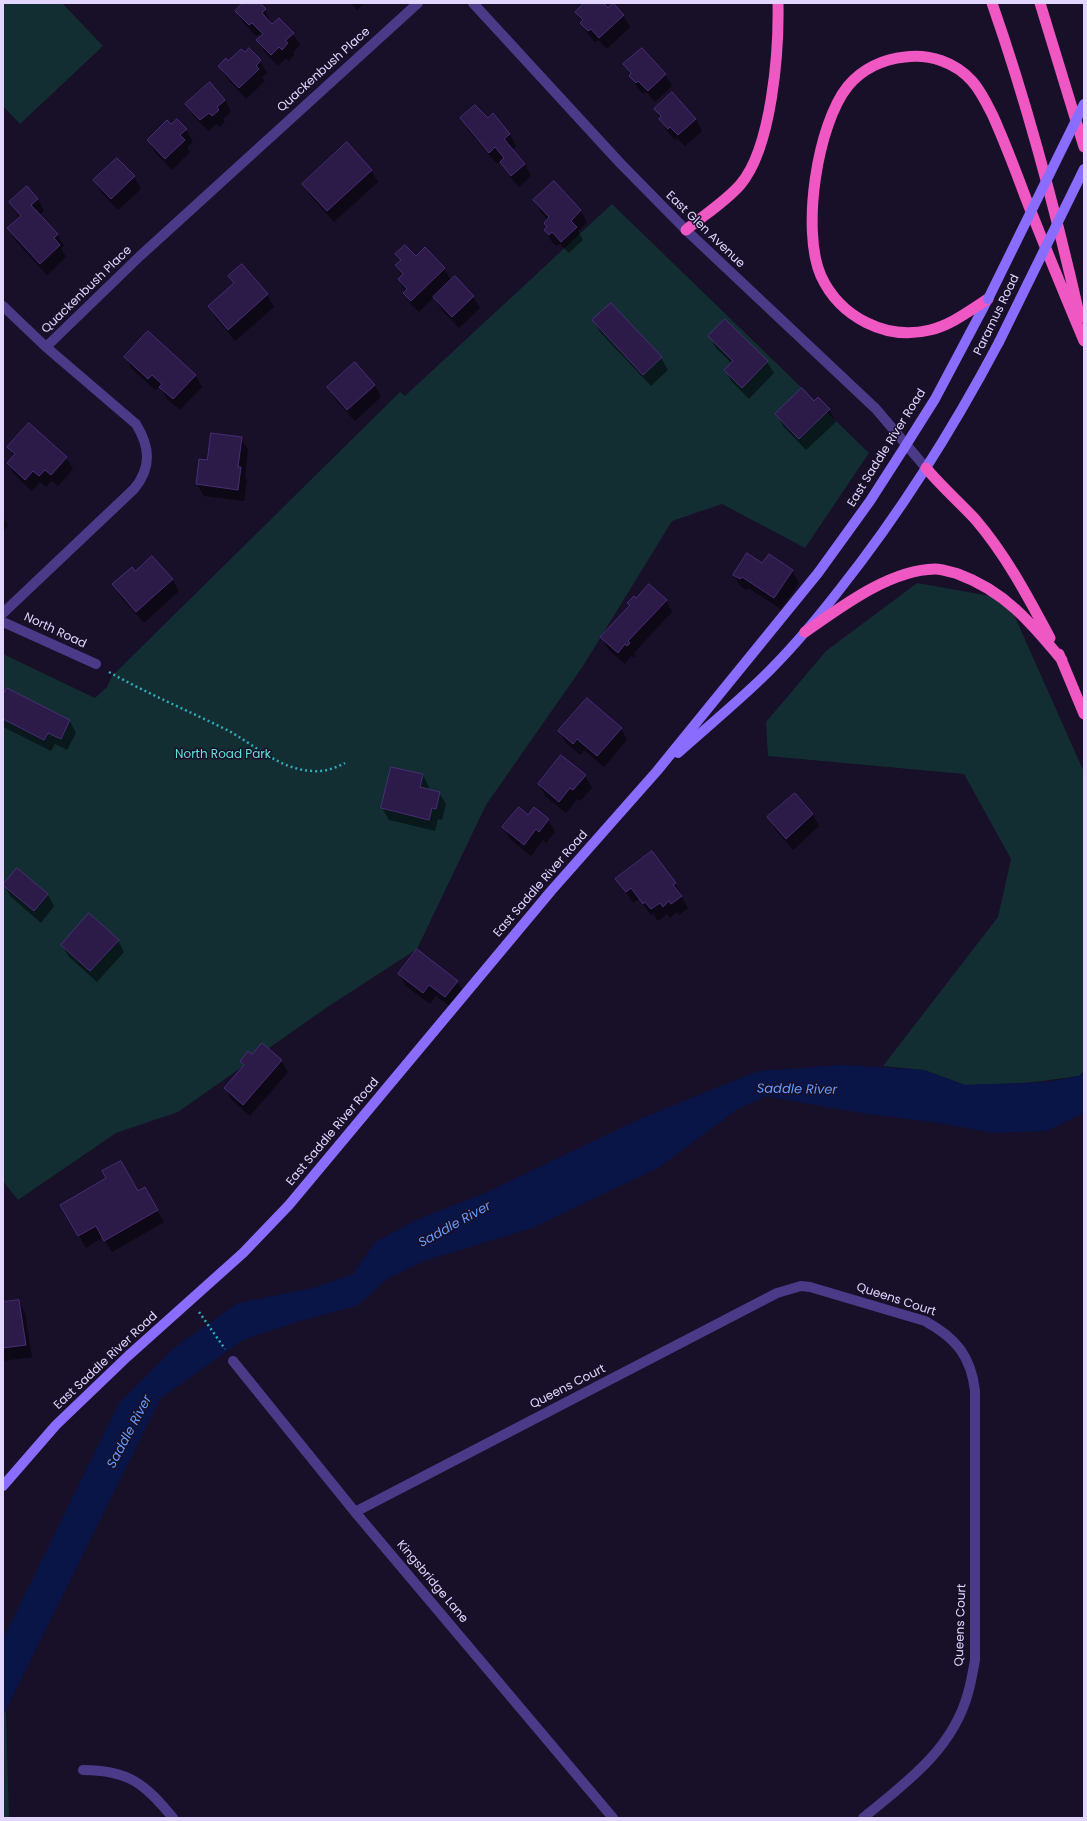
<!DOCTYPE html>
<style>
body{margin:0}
#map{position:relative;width:1087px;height:1821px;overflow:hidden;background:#180f28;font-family:Poppins,sans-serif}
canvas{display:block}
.frame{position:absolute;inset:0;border:4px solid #e2d6ff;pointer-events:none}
</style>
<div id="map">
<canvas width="1087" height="1821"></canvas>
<div class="frame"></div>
</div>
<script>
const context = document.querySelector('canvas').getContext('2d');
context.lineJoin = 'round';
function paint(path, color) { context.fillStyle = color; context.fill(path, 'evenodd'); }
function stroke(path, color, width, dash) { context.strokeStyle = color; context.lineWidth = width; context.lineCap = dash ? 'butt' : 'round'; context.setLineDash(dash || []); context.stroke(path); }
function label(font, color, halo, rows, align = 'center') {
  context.font = font + ' Poppins,sans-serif'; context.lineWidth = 3; context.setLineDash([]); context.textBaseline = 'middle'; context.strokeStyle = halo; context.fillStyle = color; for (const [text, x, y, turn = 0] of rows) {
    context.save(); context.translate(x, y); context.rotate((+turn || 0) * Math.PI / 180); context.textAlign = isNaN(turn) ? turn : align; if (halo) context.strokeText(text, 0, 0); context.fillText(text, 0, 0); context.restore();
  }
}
paint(new Path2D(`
 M 3,3 L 62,3 L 103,46 L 20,124 L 3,106 Z
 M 612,204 L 869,453 L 805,548 L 722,504 L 672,521 L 583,666 L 486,805 L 417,949 L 326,1008 L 178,1112 L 116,1133 L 18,1200 L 3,1181 L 3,654 L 95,698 L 107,687 L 112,676 L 400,392 L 405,396 Z
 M 917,583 L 1007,599 L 1084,772 L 1084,1071 L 1079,1076 L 1027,1083 L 965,1085 L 924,1070 L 883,1066 L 998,917 L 1011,859 L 964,774 L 768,756 L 766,722 L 826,651 Z
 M 3,1709 L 6,1711 L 9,1818 L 3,1818 Z`), '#122e32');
paint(new Path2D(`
 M 844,1065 L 924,1070 L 965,1085 L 1048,1082 L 1079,1076 L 1084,1071 L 1084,1113 L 1047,1131 L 993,1133 L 938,1123 L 854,1112 L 766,1096 L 738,1109 L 658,1168 L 532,1228 L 424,1261 L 387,1279 L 357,1306 L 300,1321 L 243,1340 L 160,1399 L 3,1716 L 3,1639 L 119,1403 L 175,1347 L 238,1303 L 316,1287 L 353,1274 L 375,1242 L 416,1220 L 485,1193 L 642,1118 L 758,1071 Z`), '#0a1547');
paint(new Path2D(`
 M 244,3 L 258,3 L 265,10 L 272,25 L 279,19 L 293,34 L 300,45 L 293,52 L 294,55 L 289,61 L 286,58 L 278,66 L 264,51 L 258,40 L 261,36 L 259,34 L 256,36 L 243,22 L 236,11 Z
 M 351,3 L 364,3 L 357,10 Z
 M 586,3 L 601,3 L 608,10 L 623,15 L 630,27 L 607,49 L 598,40 L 595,42 L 588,34 L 581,23 L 582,22 L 576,12 Z
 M 249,49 L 260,61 L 267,73 L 262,77 L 265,81 L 246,99 L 226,77 L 219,66 L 228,63 Z
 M 625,64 L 665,75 L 672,86 L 655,102 L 646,92 L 643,94 L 637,87 Z
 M 225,100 L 231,112 L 223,119 L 225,122 L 219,127 L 217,124 L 208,131 L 193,115 L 187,104 Z
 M 655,109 L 696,119 L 702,131 L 685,146 L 677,138 L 675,140 L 667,131 Z
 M 461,118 L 488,120 L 510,134 L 516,146 L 512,150 L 525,164 L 531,176 L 519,187 L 508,174 L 501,162 L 504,160 L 502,158 L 497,164 L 468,130 Z
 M 171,126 L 186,130 L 193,142 L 187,147 L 190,152 L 172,170 L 155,152 L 148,140 Z
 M 117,159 L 134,177 L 141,189 L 118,210 L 101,192 L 95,180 Z
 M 371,170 L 378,182 L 334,222 L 310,195 L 303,184 Z
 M 554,182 L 581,211 L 587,223 L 578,231 L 583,240 L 569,253 L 560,244 L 556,246 L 552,242 L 545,230 L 548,228 L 548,220 L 541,212 L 534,200 Z
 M 27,187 L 38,199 L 44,211 L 39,215 L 57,235 L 64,246 L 61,249 L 66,257 L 47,275 L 15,240 L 8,228 L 20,218 L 10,202 Z
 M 397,254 L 416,258 L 444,268 L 451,280 L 473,297 L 480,308 L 459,328 L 441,309 L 434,297 L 419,312 L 411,305 L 399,279 L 402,276 L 396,266 L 401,261 Z
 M 242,265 L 267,295 L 274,307 L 235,341 L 216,318 L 209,306 L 234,285 L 229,277 Z
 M 611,304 L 661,358 L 668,370 L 651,386 L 600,332 L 593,320 Z
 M 710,337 L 767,362 L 774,373 L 749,399 L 732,382 L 726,371 L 732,364 L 716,348 Z
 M 125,357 L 195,375 L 202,387 L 180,410 L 167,399 L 160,386 L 155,390 L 132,369 Z
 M 355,364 L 375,386 L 381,397 L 355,421 L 335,399 L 328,387 Z
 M 818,398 L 829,410 L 836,422 L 806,450 L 783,426 L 777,414 L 814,402 Z
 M 241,438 L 248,450 L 245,476 L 247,480 L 244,501 L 204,496 L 197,484 L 208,461 Z
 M 9,447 L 66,458 L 73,469 L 58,486 L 52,481 L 46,487 L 40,482 L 32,491 L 15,475 L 8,463 L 14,457 Z
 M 3,517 L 8,525 L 3,532 Z
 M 763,565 L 792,571 L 799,583 L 781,609 L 748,588 L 747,590 L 741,587 L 734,575 Z
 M 135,572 L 172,579 L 179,591 L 144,623 L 120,596 L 113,584 Z
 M 636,599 L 666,600 L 672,612 L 634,653 L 636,656 L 634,657 L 631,656 L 625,664 L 608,649 L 602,637 L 630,606 L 629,603 Z
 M 7,689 L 70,721 L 76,733 L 67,750 L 55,744 L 51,751 L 3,727 L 3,697 Z
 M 621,728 L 627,740 L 604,767 L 584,750 L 580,755 L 566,743 L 559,731 Z
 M 392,768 L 423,775 L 429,787 L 429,790 L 439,793 L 446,804 L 442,820 L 438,819 L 435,831 L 389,820 L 382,808 Z
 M 585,776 L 592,788 L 580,801 L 577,799 L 566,813 L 545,796 L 539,784 Z
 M 795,795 L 813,815 L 819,826 L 793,850 L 775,829 L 769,818 Z
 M 534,809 L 548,820 L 555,832 L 546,843 L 543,840 L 531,856 L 510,839 L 504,827 L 528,816 Z
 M 651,853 L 675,884 L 682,895 L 681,896 L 688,908 L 679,915 L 677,912 L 670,918 L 667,914 L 658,921 L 653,913 L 651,915 L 639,899 L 633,903 L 617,879 Z
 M 17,869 L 48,895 L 54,906 L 41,923 L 11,897 L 4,885 Z
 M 118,940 L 124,952 L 97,982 L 69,957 L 62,945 Z
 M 399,974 L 457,981 L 464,993 L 452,1008 L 436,996 L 430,1004 L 406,986 Z
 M 252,1056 L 281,1061 L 288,1072 L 250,1116 L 232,1100 L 225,1088 L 244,1067 L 241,1061 Z
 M 144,1189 L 164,1222 L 112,1252 L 103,1237 L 86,1248 L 61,1206 L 138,1192 Z
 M 19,1301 L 25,1313 L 32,1357 L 3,1361 L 3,1303 Z`), '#0007');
const building = new Path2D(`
 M 243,3 L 260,3 L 266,9 L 262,13 L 272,24 L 279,18 L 294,33 L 285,41 L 288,43 L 282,50 L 279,47 L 271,55 L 256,40 L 263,34 L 252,23 L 249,25 L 235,11 Z
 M 585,3 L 603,3 L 608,8 L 613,3 L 624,15 L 599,38 L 591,29 L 588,31 L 580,23 L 583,20 L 575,12 Z
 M 249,48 L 261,60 L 256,66 L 259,69 L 239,88 L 218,66 L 226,58 L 228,61 L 241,49 L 245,52 Z
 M 642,48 L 666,74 L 648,91 L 638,81 L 636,83 L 629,76 L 631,73 L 623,64 Z
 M 210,82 L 225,100 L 217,107 L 219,110 L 212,116 L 209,113 L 200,120 L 185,104 Z
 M 672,92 L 696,119 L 678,135 L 670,127 L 668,129 L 659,119 L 661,116 L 654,109 Z
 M 475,105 L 488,118 L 493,113 L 510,134 L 504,139 L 525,164 L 511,176 L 500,162 L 504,158 L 495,147 L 489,153 L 460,118 Z
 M 177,119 L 187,129 L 180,135 L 185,140 L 165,159 L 147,140 L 167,120 L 171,124 Z
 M 347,142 L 372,170 L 327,211 L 302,184 Z
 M 117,158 L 135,176 L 111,199 L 93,180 Z
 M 554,181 L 581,210 L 571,221 L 577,227 L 561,242 L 552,232 L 549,235 L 544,230 L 547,227 L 544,223 L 549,217 L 533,200 Z
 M 27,186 L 38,199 L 31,205 L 58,234 L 54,238 L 60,245 L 40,264 L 7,228 L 21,216 L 9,202 Z
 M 405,245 L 416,256 L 425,247 L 445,268 L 411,301 L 403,293 L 407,289 L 398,279 L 403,274 L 395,265 L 401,260 L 395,254 Z
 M 242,264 L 268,294 L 228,330 L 208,306 L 234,283 L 228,276 Z
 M 455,276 L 474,296 L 452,317 L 433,297 Z
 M 611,303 L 662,357 L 643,375 L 592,320 Z
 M 725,319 L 768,361 L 742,388 L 724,370 L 733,361 L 708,336 Z
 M 148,331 L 196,375 L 173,399 L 159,387 L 162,384 L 152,375 L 148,379 L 124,357 Z
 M 355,362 L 375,385 L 347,410 L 327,387 Z
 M 802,388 L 814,401 L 818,397 L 830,409 L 799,439 L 775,414 Z
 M 29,423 L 67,457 L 51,475 L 45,470 L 39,476 L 33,471 L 25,480 L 7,463 L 15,454 L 7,447 Z
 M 211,433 L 242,437 L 238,467 L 241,467 L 238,490 L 196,484 L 199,459 L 207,460 Z
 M 747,553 L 762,563 L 769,554 L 793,570 L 774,598 L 742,577 L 740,579 L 733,575 Z
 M 152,556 L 173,579 L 136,612 L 112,584 L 132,567 L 135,571 Z
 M 649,584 L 667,600 L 628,641 L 630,643 L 627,646 L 625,644 L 618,653 L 600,637 L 630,605 L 627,603 L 634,596 L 636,598 Z
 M 7,688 L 70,720 L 61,739 L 48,733 L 44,740 L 3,719 L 3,695 Z
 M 587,698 L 622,728 L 597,756 L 577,739 L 573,744 L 558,731 Z
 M 561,755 L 586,775 L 573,790 L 570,788 L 559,802 L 538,784 Z
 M 391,767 L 423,774 L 420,787 L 440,792 L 436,809 L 432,808 L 429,820 L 381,808 Z
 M 795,793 L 813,814 L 786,839 L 767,817 Z
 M 519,807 L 528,815 L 534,807 L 549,819 L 539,832 L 536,829 L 524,845 L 502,827 Z
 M 652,851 L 676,883 L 673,885 L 682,896 L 671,904 L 669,901 L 663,907 L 660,903 L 651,909 L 645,902 L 643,904 L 631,888 L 626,892 L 615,879 Z
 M 17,868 L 48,894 L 34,911 L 3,885 Z
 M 89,913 L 119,940 L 90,971 L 61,945 Z
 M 417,949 L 458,981 L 445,997 L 429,985 L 423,993 L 398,974 Z
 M 262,1043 L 282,1060 L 243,1105 L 224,1088 L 244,1065 L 240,1061 L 248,1051 L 252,1054 Z
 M 121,1161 L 138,1191 L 145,1187 L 158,1210 L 104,1241 L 96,1226 L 78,1236 L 60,1205 L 106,1178 L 102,1171 Z
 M 19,1300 L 26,1345 L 3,1348 L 3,1302 Z`);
paint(building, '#2c1b49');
stroke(building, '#482d76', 1);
stroke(new Path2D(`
 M 109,672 C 148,694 189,711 229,731 C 256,746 281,770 313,771 C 325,772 335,768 345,763
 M 199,1312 L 225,1349`), '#2eacbc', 2.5, [2, 3]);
stroke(new Path2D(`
 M 3,306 L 46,347 L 136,424 C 150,447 152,467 134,489 L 3,613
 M 46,347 L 140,256 L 418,3
 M 3,622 L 96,664
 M 233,1361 L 355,1512 L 613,1818
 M 355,1512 L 777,1293 L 801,1286 L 810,1287 L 925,1321 C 956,1338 971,1356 975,1391 L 975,1660 C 973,1671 971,1683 968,1693 C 953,1749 906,1783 863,1818
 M 83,1770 C 129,1770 145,1784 173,1818`), '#4a3a88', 10);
stroke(new Path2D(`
 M 473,3 L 621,164 L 686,230 L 876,409 L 926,468`), '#4a3a88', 10);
stroke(new Path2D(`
 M 678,753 C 706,728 735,704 762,678 C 790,651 816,620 840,589 C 901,512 953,429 999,342
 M 3,1486 L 56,1425 L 128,1356 L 243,1253 L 289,1205 L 551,891 L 657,771 L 818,573 L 870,501 L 906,445 L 935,399 L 988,299`), '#8a6dff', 10);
stroke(new Path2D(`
 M 992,3 C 1028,106 1056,212 1080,318
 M 1040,3 L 1084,147
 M 686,230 C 704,215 725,202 740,185 C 772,148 779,51 778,3
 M 988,299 C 969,311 951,325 930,330 C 886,341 840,317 821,276 C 801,231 817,124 848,86 C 862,69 883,59 905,57 C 930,54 955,62 972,81 C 981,91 987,104 993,116 C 1005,143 1015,169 1025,196 C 1044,245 1064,293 1084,341
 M 926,468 C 941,486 959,502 975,519 C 1006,555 1028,597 1050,638
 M 805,632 C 841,607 889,570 935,569 C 942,569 951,572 958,574 C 1005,591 1032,624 1062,660
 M 1059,654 L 1084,714`), '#ef57c3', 11);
stroke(new Path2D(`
 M 988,299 L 1084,104
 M 999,342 L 1084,169`), '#8a6dff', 10);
label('12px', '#e2d6ff', '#180f28', [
 ["Quackenbush Place",324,70,-42],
 ["East Glen Avenue",705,230,44],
 ["Quackenbush Place",87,290,-44],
 ["Paramus Road",997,315,-64],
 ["East Saddle River Road",887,448,-58],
 ["North Road",55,631,25],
 ["East Saddle River Road",541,884,-49],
 ["East Saddle River Road",333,1132,-50],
 ["Queens Court",896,1300,18],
 ["East Saddle River Road",106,1361,-43],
 ["Queens Court",568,1387,-27],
 ["Kingsbridge Lane",432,1582,50],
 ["Queens Court",961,1625,-88]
]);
label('12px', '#60e2d8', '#180f28', [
 ["North Road Park",223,755]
]);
label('italic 13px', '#649dff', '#180f28', [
 ["Saddle River",797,1090,1],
 ["Saddle River",455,1225,-29],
 ["Saddle River",130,1432,-62]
]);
</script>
